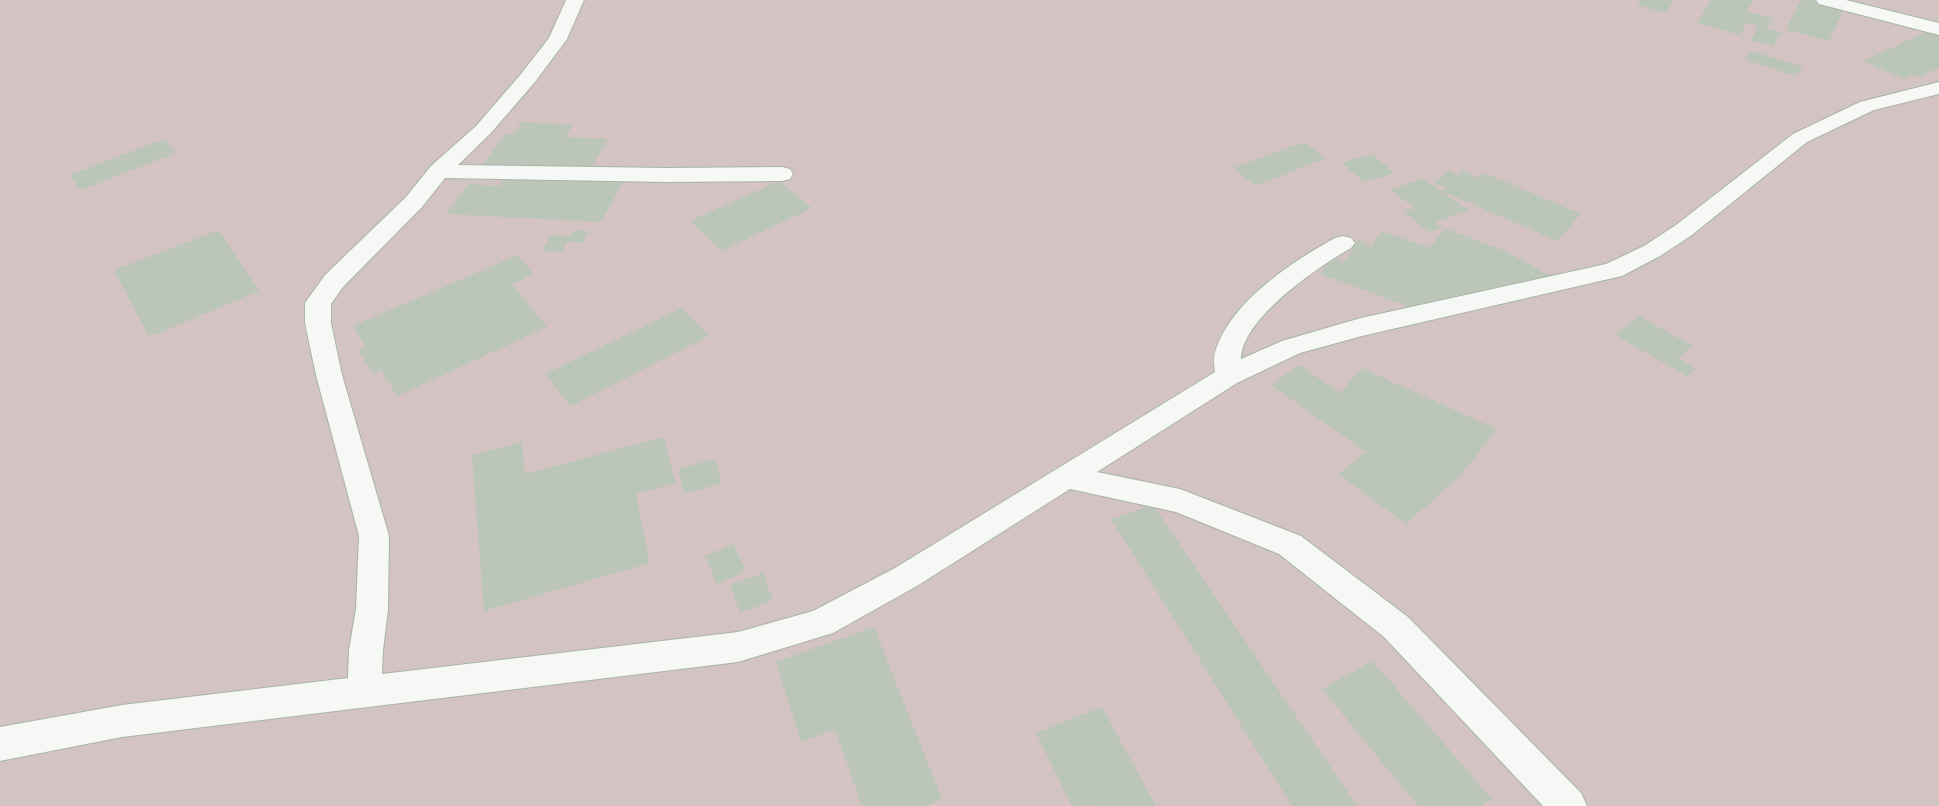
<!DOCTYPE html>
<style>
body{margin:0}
canvas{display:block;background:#e3eae2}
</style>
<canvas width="1939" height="806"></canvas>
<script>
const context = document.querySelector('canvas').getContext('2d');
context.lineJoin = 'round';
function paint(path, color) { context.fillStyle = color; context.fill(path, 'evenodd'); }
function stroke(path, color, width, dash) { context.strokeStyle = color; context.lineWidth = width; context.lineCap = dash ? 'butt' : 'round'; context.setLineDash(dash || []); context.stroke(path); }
paint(new Path2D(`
 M 0,0 L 1939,0 L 1939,806 L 0,806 Z`), '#d3c3c3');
paint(new Path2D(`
 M 1641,0 L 1674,0 L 1666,13 L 1637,5 Z
 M 1711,0 L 1754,0 L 1747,11 L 1773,18 L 1767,28 L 1781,32 L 1773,46 L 1751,40 L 1758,26 L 1747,23 L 1740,35 L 1697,23 Z
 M 1801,0 L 1818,0 L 1845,7 L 1829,41 L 1786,30 Z
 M 1930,30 L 1939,34 L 1939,68 L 1919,77 L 1913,75 L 1904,79 L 1863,61 Z
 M 1752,51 L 1771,57 L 1803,67 L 1796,76 L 1744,59 Z
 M 521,122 L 573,125 L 565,137 L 608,139 L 590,170 L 483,165 L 504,135 L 513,135 Z
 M 164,139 L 176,153 L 81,190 L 70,175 Z
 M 1304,142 L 1326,158 L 1256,186 L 1233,168 Z
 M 1372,154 L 1395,173 L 1364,182 L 1341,163 Z
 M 1448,170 L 1459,175 L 1463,171 L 1479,178 L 1484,173 L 1581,214 L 1557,241 L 1442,191 L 1446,188 L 1434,183 Z
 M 506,176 L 623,182 L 601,222 L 446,214 L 468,184 L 499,186 Z
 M 1423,178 L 1455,201 L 1468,210 L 1435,223 L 1441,227 L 1429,232 L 1404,212 L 1415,208 L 1390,190 Z
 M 779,181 L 812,208 L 721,251 L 690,221 Z
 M 1444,228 L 1507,252 L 1551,276 L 1421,311 L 1320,274 L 1332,257 L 1344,262 L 1358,240 L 1372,246 L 1381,231 L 1430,248 Z
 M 219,230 L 259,291 L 149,337 L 114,270 Z
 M 574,230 L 589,231 L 583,243 L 567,242 L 562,252 L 542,251 L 551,235 L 570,236 Z
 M 518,255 L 533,274 L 512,284 L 547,327 L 397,396 L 381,370 L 373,374 L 359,351 L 366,348 L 353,326 Z
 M 682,308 L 709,336 L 570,406 L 545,374 Z
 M 1639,316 L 1693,346 L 1678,358 L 1696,369 L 1687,376 L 1615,335 Z
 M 1299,365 L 1341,393 L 1361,368 L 1497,429 L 1461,475 L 1406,524 L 1338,474 L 1366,452 L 1271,385 Z
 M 664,437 L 675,483 L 636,494 L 650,563 L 484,611 L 472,455 L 522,442 L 525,474 Z
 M 715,459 L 722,483 L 684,494 L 678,469 Z
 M 1153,505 L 1357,806 L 1292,806 L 1111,519 Z
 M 733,544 L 746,571 L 717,584 L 705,556 Z
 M 763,573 L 773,600 L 740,613 L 730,585 Z
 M 874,627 L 942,799 L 926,806 L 862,806 L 835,729 L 801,742 L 776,662 Z
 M 1372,661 L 1395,687 L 1492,799 L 1481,806 L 1418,806 L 1322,689 Z
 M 1102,707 L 1156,806 L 1091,806 L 1089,803 L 1082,806 L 1072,806 L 1036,733 Z`), '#bbc6b9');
const street = new Path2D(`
 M 566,0 L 584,0 L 567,39 L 535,82 L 490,134 L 458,165 L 666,168 L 782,167 L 790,169 L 793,174 L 790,179 L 782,181 L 666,182 L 445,178 L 422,207 L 343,287 L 331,304 L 331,323 L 342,375 L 389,536 L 388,609 L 383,650 L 382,674 L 738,632 L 813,611 L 895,568 L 1215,372 C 1214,364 1213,356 1216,349 C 1232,301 1293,261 1335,238 L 1343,236 L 1351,238 L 1355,243 L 1351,248 C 1318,267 1242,318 1241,359 L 1282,341 L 1361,318 L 1606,264 L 1644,246 L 1676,225 L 1793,134 L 1860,102 L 1939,82 L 1939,94 L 1874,110 L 1807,142 L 1692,235 L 1660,256 L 1622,276 L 1362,336 L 1300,353 L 1237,383 L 1097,472 L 1180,489 L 1301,536 L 1408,617 L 1581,793 L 1587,806 L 1543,806 L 1384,637 L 1279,554 L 1176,512 L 1070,489 L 917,586 L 833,633 L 738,662 L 122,737 L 0,761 L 0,727 L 122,705 L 348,678 L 349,650 L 356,609 L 359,536 L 316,375 L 305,323 L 305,303 L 325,275 L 406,197 L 431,166 L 476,126 L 521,74 L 549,38 Z
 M 1816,0 L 1846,0 L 1939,23 L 1939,35 L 1819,4 Z`);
stroke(street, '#a9b4a7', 2);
paint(street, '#f5f8f4');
</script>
